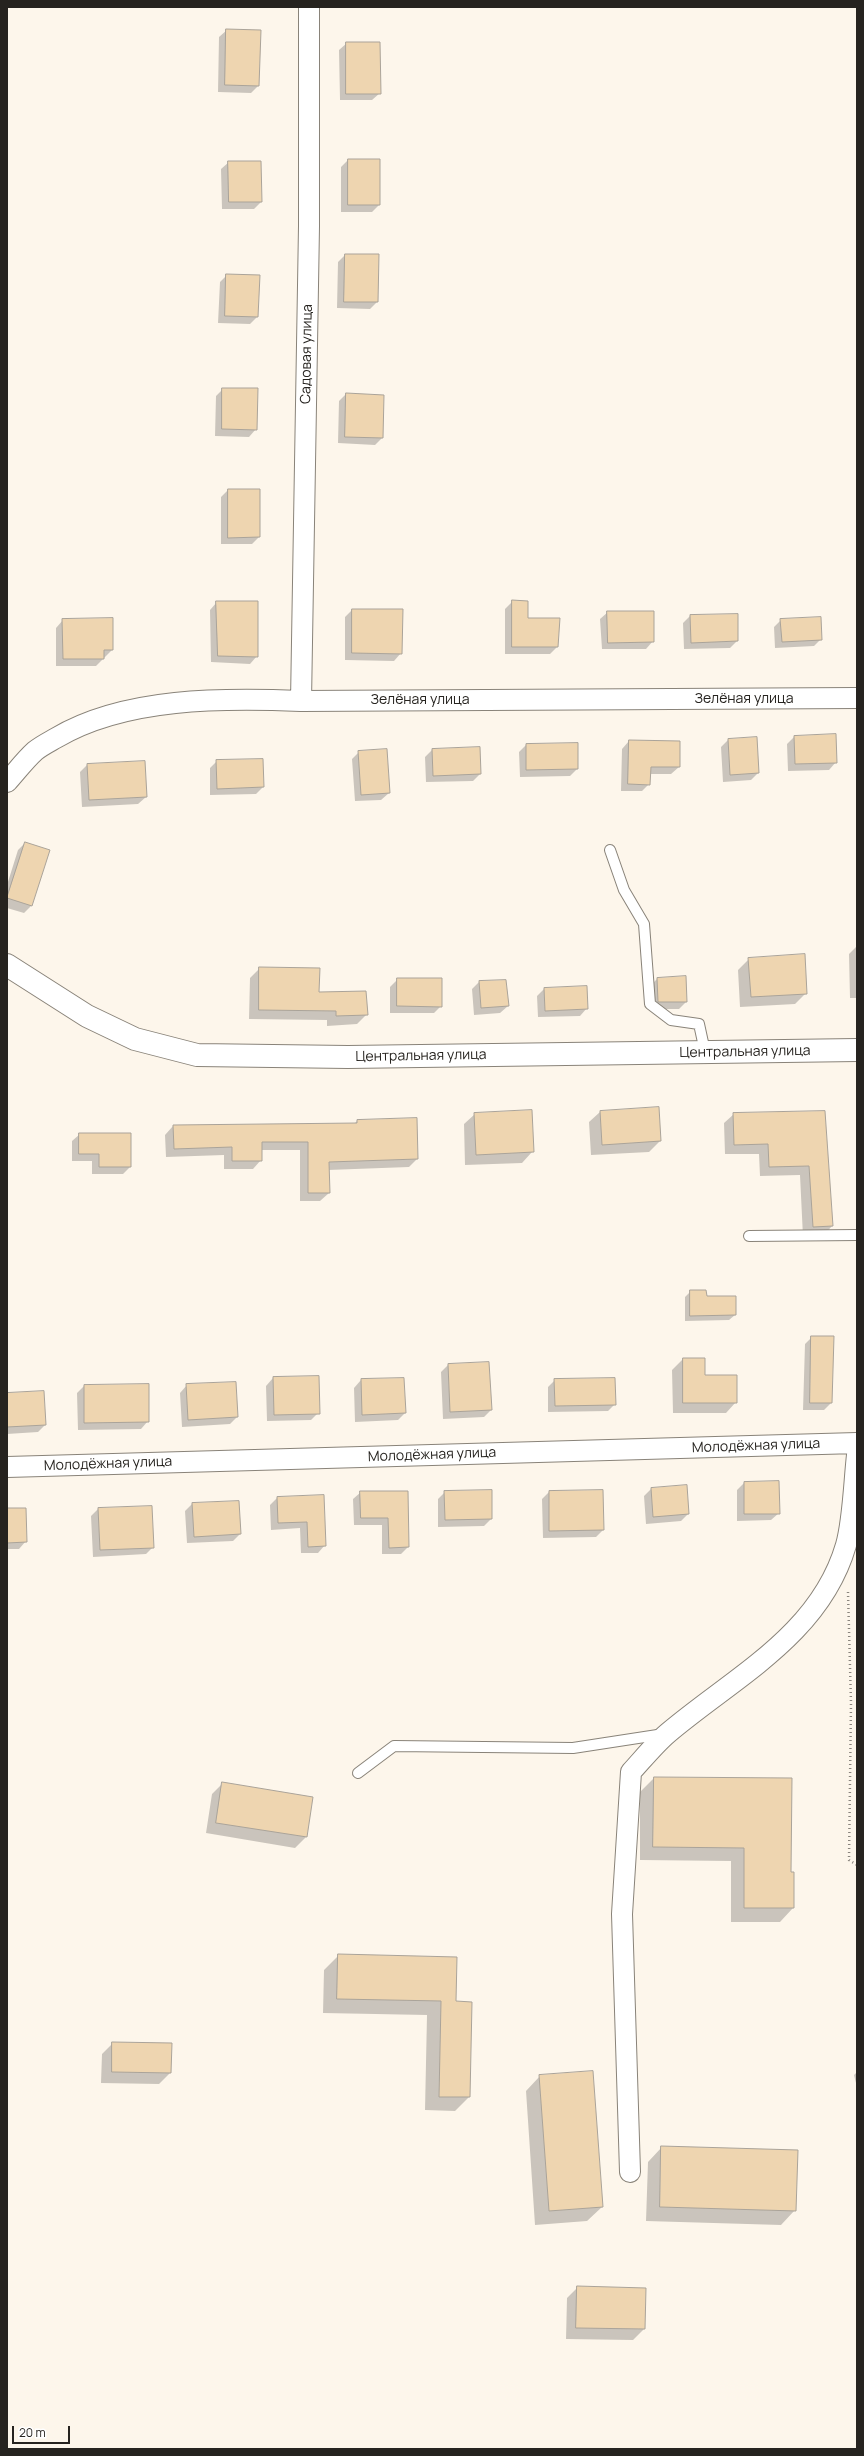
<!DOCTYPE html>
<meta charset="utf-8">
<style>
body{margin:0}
#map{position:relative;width:864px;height:2456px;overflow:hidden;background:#fdf6eb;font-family:Manrope,sans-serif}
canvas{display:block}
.frame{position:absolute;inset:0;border:8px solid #26231f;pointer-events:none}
.scale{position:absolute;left:12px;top:2426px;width:58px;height:18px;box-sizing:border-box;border:2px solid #26231f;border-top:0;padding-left:5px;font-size:12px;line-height:14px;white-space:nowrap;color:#26231f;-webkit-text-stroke:3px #fff;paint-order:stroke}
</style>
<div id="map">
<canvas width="864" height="2456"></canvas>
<div class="frame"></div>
<div class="scale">20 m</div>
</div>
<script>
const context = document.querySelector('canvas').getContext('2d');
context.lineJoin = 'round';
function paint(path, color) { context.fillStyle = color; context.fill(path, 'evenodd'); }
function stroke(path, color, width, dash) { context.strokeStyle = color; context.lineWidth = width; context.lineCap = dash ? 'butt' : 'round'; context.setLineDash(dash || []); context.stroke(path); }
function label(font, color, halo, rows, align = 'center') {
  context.font = font + ' Manrope,sans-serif'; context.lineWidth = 3.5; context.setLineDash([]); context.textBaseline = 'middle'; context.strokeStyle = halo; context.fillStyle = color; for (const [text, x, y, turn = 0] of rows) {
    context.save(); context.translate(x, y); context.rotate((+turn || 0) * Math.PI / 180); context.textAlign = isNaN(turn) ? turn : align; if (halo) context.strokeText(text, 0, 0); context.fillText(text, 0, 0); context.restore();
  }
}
paint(new Path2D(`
 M 227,30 L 258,86 L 251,93 L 218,92 L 219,37 Z
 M 347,43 L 380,93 L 372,100 L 340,100 L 339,50 Z
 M 348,160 L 379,205 L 372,212 L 341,212 L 341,167 Z
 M 229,162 L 261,202 L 254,209 L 222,209 L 221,169 Z
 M 345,255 L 377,302 L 370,309 L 337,308 L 338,262 Z
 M 227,275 L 257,317 L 250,324 L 218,323 L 220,282 Z
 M 223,389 L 256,429 L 249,437 L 215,436 L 216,396 Z
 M 346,394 L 382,438 L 375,445 L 338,443 L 339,401 Z
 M 228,490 L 259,490 L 259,537 L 252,544 L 221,544 L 221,497 Z
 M 513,601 L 527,619 L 557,647 L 550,654 L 505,654 L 505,609 Z
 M 217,602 L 257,656 L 250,664 L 211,662 L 210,610 Z
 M 352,610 L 401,653 L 394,661 L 345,660 L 345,617 Z
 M 608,612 L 653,641 L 646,649 L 602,649 L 600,619 Z
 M 690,616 L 737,641 L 730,648 L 684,649 L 683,623 Z
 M 63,620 L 112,650 L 96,666 L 56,666 L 56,628 Z
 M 781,620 L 821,639 L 814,646 L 775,648 L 774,627 Z
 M 794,737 L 836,762 L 829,770 L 788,771 L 787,744 Z
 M 756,738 L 758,773 L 751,780 L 723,782 L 721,747 L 728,740 Z
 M 629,741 L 679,742 L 679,767 L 671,774 L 650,774 L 649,784 L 642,791 L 621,791 L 622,749 Z
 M 526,745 L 577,769 L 570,776 L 520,777 L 519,752 Z
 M 432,750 L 480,774 L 473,781 L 426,782 L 425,757 Z
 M 359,752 L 389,793 L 381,800 L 355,801 L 352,759 Z
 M 217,761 L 263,787 L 256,794 L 210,795 L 210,768 Z
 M 144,762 L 146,797 L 138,804 L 82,807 L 80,772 L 87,765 Z
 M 25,843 L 31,906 L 24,913 L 7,908 L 7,885 L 18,850 Z
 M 856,947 L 857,998 L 850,998 L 849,954 Z
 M 749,959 L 806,993 L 795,1004 L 740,1007 L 738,970 Z
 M 260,968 L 318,993 L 367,1014 L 357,1024 L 327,1026 L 327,1020 L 249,1019 L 250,978 Z
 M 685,978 L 686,1002 L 679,1009 L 651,1009 L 650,986 L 657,979 Z
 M 398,979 L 441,1006 L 434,1013 L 390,1013 L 390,987 Z
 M 479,982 L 508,1006 L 500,1013 L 474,1015 L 472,989 Z
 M 544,989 L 587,1008 L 580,1016 L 538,1017 L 537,996 Z
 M 600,1112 L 660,1141 L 649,1152 L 591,1155 L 589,1122 Z
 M 824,1112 L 832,1226 L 823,1236 L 803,1237 L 800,1175 L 760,1176 L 759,1154 L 725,1154 L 724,1123 L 734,1114 Z
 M 475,1114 L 532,1152 L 522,1163 L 465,1165 L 464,1124 Z
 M 357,1121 L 417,1159 L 409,1167 L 328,1170 L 329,1193 L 320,1201 L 300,1201 L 300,1150 L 261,1150 L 261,1160 L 253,1169 L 224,1169 L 224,1155 L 166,1157 L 165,1135 L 173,1126 L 354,1124 Z
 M 80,1134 L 130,1167 L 123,1174 L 92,1174 L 92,1161 L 72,1161 L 72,1141 Z
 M 691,1291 L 706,1297 L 735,1315 L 729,1320 L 685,1321 L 685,1297 Z
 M 812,1337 L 831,1403 L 824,1410 L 803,1410 L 805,1344 Z
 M 683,1359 L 736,1402 L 726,1413 L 673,1413 L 672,1370 Z
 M 448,1365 L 491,1410 L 484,1417 L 443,1419 L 441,1372 Z
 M 273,1378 L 318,1413 L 311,1420 L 267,1421 L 266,1386 Z
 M 361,1380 L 405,1413 L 398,1420 L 355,1422 L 354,1388 Z
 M 555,1380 L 615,1404 L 608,1411 L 548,1412 L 548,1387 Z
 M 187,1385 L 237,1417 L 230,1424 L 182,1427 L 180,1393 Z
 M 84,1386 L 148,1421 L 141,1429 L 78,1430 L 77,1393 Z
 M 7,1394 L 45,1425 L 38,1432 L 7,1434 Z
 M 778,1482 L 779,1513 L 771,1520 L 737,1521 L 737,1490 L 744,1483 Z
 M 651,1489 L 688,1514 L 681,1521 L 646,1524 L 644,1496 Z
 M 602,1491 L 603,1530 L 596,1537 L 543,1538 L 542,1499 L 549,1492 Z
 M 361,1492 L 407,1492 L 408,1547 L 401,1554 L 382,1554 L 382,1525 L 354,1525 L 353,1499 Z
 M 445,1492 L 491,1519 L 484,1526 L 438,1527 L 438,1499 Z
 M 323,1496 L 325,1545 L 318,1553 L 301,1553 L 300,1528 L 271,1530 L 270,1505 L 277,1498 Z
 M 192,1504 L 240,1534 L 233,1541 L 187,1543 L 185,1511 Z
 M 7,1509 L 26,1541 L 19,1549 L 7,1549 Z
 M 98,1509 L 153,1547 L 146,1554 L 93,1557 L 91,1516 Z
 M 654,1778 L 790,1873 L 793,1908 L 780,1922 L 731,1922 L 731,1861 L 640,1860 L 640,1792 Z
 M 223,1783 L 306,1837 L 295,1848 L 206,1833 L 212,1794 Z
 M 339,1955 L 455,2002 L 469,2097 L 455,2111 L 425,2110 L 427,2015 L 323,2013 L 324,1970 Z
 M 113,2043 L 170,2073 L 159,2084 L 101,2083 L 102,2054 Z
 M 857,2072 L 857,2087 L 854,2075 Z
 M 540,2076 L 602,2207 L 587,2221 L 535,2225 L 526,2091 Z
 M 662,2147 L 795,2210 L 781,2225 L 646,2221 L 648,2162 Z
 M 578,2287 L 644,2329 L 633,2340 L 566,2339 L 567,2298 Z`), '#0003');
const building = new Path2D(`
 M 226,29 L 261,30 L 259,86 L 225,85 Z
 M 346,42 L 380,42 L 381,94 L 346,94 Z
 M 348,159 L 380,159 L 380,205 L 348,205 Z
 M 228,161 L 261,161 L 262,202 L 229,202 Z
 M 345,254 L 379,254 L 378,302 L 344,302 Z
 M 226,274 L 260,275 L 258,317 L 225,316 Z
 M 222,388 L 258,388 L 257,430 L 222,429 Z
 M 346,393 L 384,395 L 383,438 L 345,437 Z
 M 228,489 L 260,489 L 260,537 L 228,538 Z
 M 512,600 L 528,601 L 528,618 L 560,618 L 558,647 L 512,647 Z
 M 216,601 L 258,601 L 258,657 L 218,656 Z
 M 352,609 L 403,609 L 402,654 L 352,653 Z
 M 607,611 L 654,611 L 654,642 L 608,643 Z
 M 738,614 L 738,641 L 691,643 L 690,615 Z
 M 821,617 L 822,640 L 782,642 L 780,619 Z
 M 113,618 L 113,650 L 104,650 L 104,659 L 63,659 L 62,619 Z
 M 836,734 L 837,763 L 795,764 L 794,736 Z
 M 757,737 L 759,773 L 730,775 L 728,739 Z
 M 629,740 L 680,741 L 680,767 L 651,767 L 650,785 L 628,784 Z
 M 578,743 L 578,769 L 526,770 L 526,744 Z
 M 480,747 L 481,774 L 433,776 L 432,749 Z
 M 387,749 L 390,793 L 361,795 L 358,751 Z
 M 263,759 L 264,787 L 217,789 L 216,760 Z
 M 145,761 L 147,797 L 89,800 L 87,764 Z
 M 25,842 L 50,850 L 32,906 L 7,898 Z
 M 805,954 L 807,994 L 751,997 L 748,958 Z
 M 259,967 L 320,968 L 319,992 L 366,991 L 368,1015 L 336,1016 L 336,1011 L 259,1010 Z
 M 686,976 L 687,1002 L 658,1002 L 657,978 Z
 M 397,978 L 442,978 L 442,1007 L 397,1006 Z
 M 506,980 L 509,1006 L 481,1008 L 479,981 Z
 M 587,986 L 588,1009 L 545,1011 L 544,988 Z
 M 659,1107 L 661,1141 L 602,1145 L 600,1111 Z
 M 532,1110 L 534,1152 L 476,1155 L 474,1113 Z
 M 825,1111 L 833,1226 L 813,1227 L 809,1166 L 769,1167 L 768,1144 L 734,1145 L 733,1113 Z
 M 417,1118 L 418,1159 L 329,1162 L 330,1193 L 308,1193 L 308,1142 L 262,1142 L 262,1161 L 232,1161 L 232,1147 L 174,1149 L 173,1125 L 357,1123 L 357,1120 Z
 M 79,1133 L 131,1133 L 131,1167 L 99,1167 L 99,1154 L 79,1154 Z
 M 690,1290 L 706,1290 L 707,1296 L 736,1296 L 736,1315 L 690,1316 Z
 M 811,1336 L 834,1336 L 832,1403 L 810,1403 Z
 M 683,1358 L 705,1358 L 705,1375 L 737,1375 L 737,1403 L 683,1403 Z
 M 489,1362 L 492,1410 L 450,1412 L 448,1364 Z
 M 319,1376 L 320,1414 L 274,1415 L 273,1377 Z
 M 404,1378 L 406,1413 L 362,1415 L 361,1379 Z
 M 615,1378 L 616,1405 L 555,1406 L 554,1379 Z
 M 236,1382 L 238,1417 L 188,1420 L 186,1384 Z
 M 149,1384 L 149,1422 L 84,1423 L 84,1385 Z
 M 44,1391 L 46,1425 L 7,1427 L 7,1393 Z
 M 779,1481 L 780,1514 L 744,1514 L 744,1482 Z
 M 687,1485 L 689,1514 L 653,1517 L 651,1488 Z
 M 492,1490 L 492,1519 L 445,1520 L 444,1491 Z
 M 603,1490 L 604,1530 L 549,1531 L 549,1491 Z
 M 360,1491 L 408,1491 L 409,1547 L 389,1548 L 388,1518 L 361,1518 Z
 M 324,1495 L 326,1546 L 308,1547 L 307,1522 L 278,1523 L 277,1497 Z
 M 239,1501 L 241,1534 L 194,1537 L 192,1503 Z
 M 152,1506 L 154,1548 L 100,1550 L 98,1508 Z
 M 7,1508 L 26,1508 L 27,1542 L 7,1543 Z
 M 654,1777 L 792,1778 L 791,1872 L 794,1872 L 794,1908 L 744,1908 L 744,1848 L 653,1847 Z
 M 222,1782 L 313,1797 L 307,1837 L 216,1823 Z
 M 338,1954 L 457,1957 L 456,2001 L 472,2002 L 470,2097 L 439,2097 L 441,2001 L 337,1999 Z
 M 112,2042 L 172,2043 L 171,2073 L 112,2072 Z
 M 593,2071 L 603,2207 L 549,2211 L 539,2075 Z
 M 661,2146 L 798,2150 L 796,2211 L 660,2207 Z
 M 577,2286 L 646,2288 L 645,2329 L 576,2328 Z`);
paint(building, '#eed5b0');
stroke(building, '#aaa399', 1);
const lane = new Path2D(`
 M 610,850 L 624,890 L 644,924 L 650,1004 L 671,1020 L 699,1024 L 704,1047
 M 749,1236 L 857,1235
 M 358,1773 L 394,1746 L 573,1748 L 664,1734`);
const street = new Path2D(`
 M 301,701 L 309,226 L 309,7
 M 7,782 C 16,772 25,760 35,751 C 41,746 49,742 56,738 C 125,697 223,698 301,701 L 857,698
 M 7,1467 L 857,1443
 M 630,2172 L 622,1914 L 631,1772 C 643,1759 655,1744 668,1733 C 734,1677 820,1635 846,1545 C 853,1521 854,1481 857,1455`);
const secondary = new Path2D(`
 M 7,965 L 87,1016 L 135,1039 L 197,1055 L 348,1057 L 857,1050`);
stroke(lane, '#898379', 12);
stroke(street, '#898379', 22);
stroke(secondary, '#898379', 24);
stroke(new Path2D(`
 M 848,1592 L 851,1703 L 849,1860 L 857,1865`), '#8a857e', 2.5, [1, 3]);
stroke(lane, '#fff', 10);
stroke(street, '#fff', 20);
stroke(secondary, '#fff', 22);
label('14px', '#26231f', '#fff', [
 ["Садовая улица",307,354,-89],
 ["Зелёная улица",744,699],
 ["Зелёная улица",420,700],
 ["Центральная улица",745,1052,-1],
 ["Центральная улица",421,1056,-1],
 ["Молодёжная улица",756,1446,-2],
 ["Молодёжная улица",432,1455,-2],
 ["Молодёжная улица",108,1464,-2]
]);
</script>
